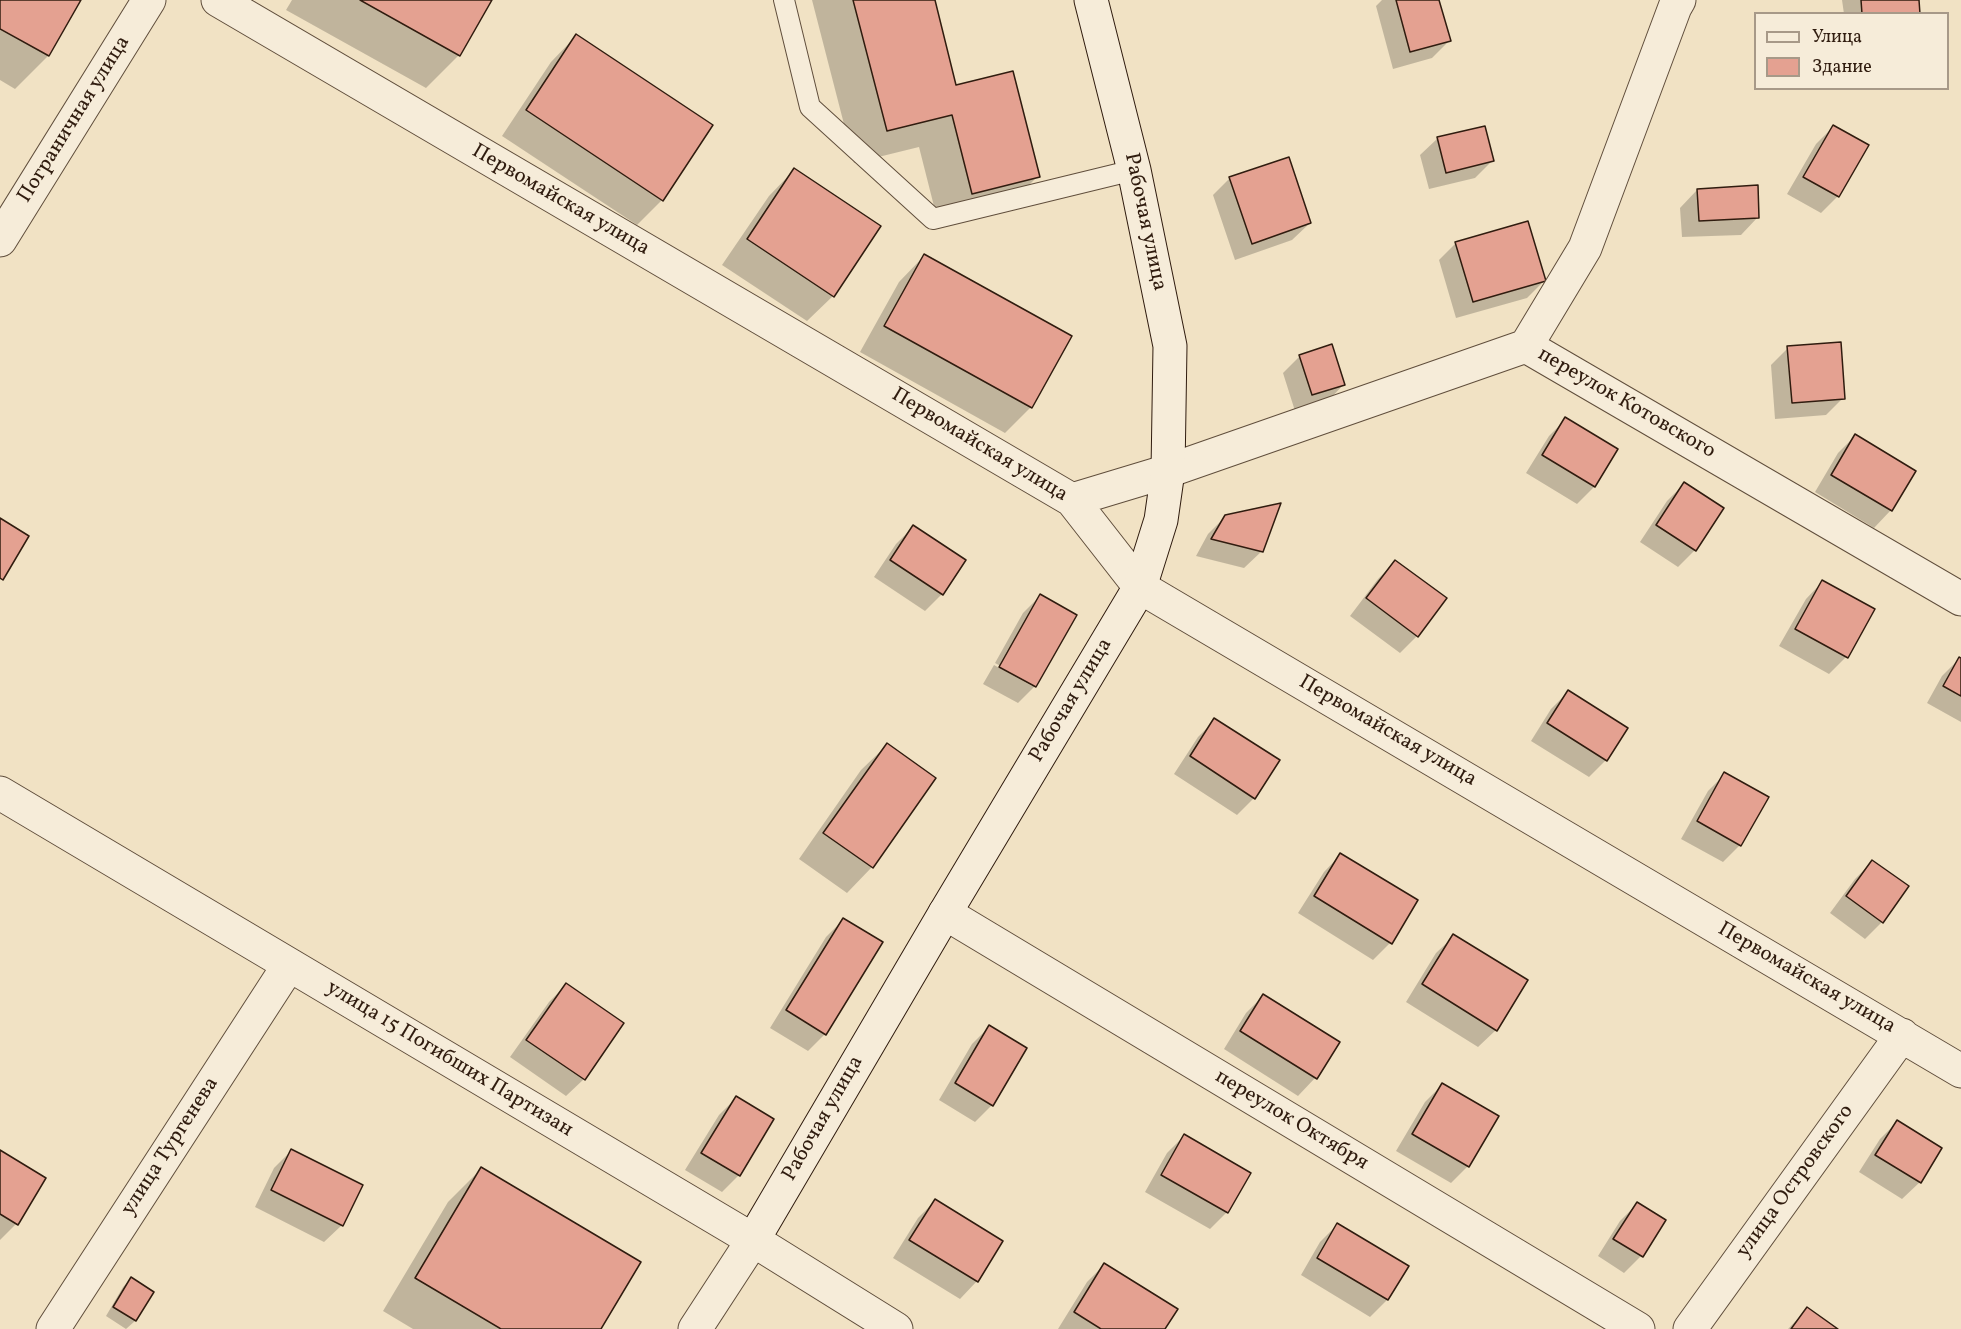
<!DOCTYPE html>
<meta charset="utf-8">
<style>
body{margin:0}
#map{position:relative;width:1961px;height:1329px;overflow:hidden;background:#f1e2c4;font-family:Vollkorn,serif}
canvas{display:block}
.legend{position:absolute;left:1754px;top:12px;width:195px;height:78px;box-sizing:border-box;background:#f6ecd9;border:2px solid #a79988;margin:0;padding:8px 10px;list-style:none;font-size:18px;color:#301c0f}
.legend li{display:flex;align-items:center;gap:12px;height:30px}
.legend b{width:30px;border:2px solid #a79988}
</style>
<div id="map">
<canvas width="1961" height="1329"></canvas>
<ul class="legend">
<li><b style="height:8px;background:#f6ecd9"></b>Улица</li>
<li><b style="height:16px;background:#e4a191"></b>Здание</li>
</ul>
</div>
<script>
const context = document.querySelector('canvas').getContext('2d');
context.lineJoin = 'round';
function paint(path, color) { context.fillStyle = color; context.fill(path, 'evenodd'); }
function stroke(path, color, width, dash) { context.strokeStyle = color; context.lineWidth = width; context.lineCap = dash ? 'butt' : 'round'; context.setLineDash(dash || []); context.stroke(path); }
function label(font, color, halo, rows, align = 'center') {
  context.font = font + ' Vollkorn,serif'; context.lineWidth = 5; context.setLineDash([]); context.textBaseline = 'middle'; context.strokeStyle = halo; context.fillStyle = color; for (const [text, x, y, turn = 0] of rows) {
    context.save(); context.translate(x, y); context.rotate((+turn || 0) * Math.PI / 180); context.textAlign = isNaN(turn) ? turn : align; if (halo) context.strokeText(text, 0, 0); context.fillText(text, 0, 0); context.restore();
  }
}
paint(new Path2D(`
 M 0,0 L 79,0 L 48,56 L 15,89 L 0,80 Z
 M 292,0 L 490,0 L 459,55 L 426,88 L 286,10 Z
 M 812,0 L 933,0 L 955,87 L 1038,176 L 1005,209 L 939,226 L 919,147 L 854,163 Z
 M 1382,0 L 1438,0 L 1449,41 L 1432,58 L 1393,69 L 1376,6 Z
 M 1842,0 L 1917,0 L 1918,14 L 1844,14 Z
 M 576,36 L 662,200 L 637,225 L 502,136 L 551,62 Z
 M 1833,127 L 1838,196 L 1821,213 L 1787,194 L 1816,144 Z
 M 1438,138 L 1492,161 L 1475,178 L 1429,189 L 1420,155 Z
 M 794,170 L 833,296 L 807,321 L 722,265 L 769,196 Z
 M 1230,178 L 1310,223 L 1292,240 L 1235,260 L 1213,195 Z
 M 1697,190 L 1758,217 L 1741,235 L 1682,237 L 1680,208 Z
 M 1456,243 L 1544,281 L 1527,298 L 1456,318 L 1439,260 Z
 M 924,256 L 1031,407 L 1005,433 L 860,352 L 899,282 Z
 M 1788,348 L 1843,398 L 1826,415 L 1775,419 L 1771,365 Z
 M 1300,356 L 1344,384 L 1327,402 L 1295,411 L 1283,373 Z
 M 1566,419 L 1616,449 L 1594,487 L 1577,504 L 1526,473 L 1549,436 Z
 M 1855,436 L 1891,510 L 1874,528 L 1815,492 L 1838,453 Z
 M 1684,484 L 1695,550 L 1678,567 L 1640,542 L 1667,501 Z
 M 1226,516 L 1262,551 L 1244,568 L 1196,556 L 1208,534 Z
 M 913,527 L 942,594 L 925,611 L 874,577 L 896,544 Z
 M 1395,562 L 1417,636 L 1400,653 L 1350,616 L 1378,579 Z
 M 1823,581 L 1846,657 L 1829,674 L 1779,646 L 1806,599 Z
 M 1040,596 L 1035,686 L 1018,703 L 983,684 L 994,665 L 1032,686 L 1032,683 L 995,663 L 1023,613 Z
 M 1959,659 L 1961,660 L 1961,722 L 1927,703 L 1942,676 Z
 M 1568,692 L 1606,760 L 1589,777 L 1531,741 L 1551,709 Z
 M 1215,720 L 1254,798 L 1237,815 L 1174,774 L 1198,737 Z
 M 887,745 L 934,778 L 872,867 L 847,893 L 799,859 L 861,770 Z
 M 1725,774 L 1740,845 L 1723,862 L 1681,839 L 1708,791 Z
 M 1341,854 L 1390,943 L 1373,960 L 1298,913 L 1324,872 Z
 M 1872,862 L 1882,922 L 1865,939 L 1830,913 L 1855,879 Z
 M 843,920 L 825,1034 L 808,1051 L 770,1028 L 826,937 Z
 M 1454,936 L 1496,1030 L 1478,1047 L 1406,1002 L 1436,953 Z
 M 566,985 L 622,1023 L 584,1079 L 566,1096 L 510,1057 L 549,1002 Z
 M 1263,996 L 1338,1043 L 1315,1078 L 1298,1096 L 1224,1049 L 1246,1013 Z
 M 989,1027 L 992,1105 L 975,1122 L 939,1100 L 972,1044 Z
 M 1442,1085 L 1468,1166 L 1451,1183 L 1396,1151 L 1425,1102 Z
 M 736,1098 L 739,1175 L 722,1192 L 685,1170 L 719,1115 Z
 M 1897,1122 L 1920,1182 L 1902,1199 L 1859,1172 L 1880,1139 Z
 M 1184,1136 L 1227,1212 L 1210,1229 L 1145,1192 L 1167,1153 Z
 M 291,1151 L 342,1225 L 324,1242 L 255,1207 L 274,1168 Z
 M 0,1152 L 16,1224 L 0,1240 Z
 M 481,1169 L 599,1329 L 413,1329 L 383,1311 L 448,1202 Z
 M 935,1201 L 1001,1241 L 977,1281 L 960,1299 L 893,1258 L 918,1218 Z
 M 1637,1204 L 1664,1220 L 1641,1256 L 1624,1273 L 1598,1256 L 1620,1221 Z
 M 1337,1225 L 1387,1300 L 1370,1317 L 1301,1275 L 1320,1242 Z
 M 1104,1265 L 1164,1329 L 1058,1329 L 1087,1282 Z
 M 131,1279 L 152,1292 L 135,1321 L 126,1329 L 106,1316 L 123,1287 Z
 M 1807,1309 L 1836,1329 L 1788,1329 Z`), '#0003');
const building = new Path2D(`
 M 0,0 L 81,0 L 49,56 L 0,29 Z
 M 360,0 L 492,0 L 460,56 Z
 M 853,0 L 935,0 L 956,85 L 1013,71 L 1040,177 L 972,194 L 952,115 L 887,131 Z
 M 1396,0 L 1439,0 L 1451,41 L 1410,52 Z
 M 1861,0 L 1919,0 L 1920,14 L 1862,14 Z
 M 576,34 L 713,125 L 663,201 L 526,110 Z
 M 1833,125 L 1869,145 L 1839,197 L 1803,177 Z
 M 1485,126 L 1494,161 L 1446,173 L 1437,137 Z
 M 1289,157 L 1311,223 L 1252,244 L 1229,177 Z
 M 794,168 L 881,226 L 834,297 L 747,239 Z
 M 1758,185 L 1759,218 L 1699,221 L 1697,189 Z
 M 1528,221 L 1546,281 L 1473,302 L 1455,242 Z
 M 924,254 L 1072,336 L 1032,408 L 884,326 Z
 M 1841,342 L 1845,399 L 1792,403 L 1787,346 Z
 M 1332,344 L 1345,385 L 1312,395 L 1299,355 Z
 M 1565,417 L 1618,449 L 1595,487 L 1542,455 Z
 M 1855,434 L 1916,471 L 1892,511 L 1831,475 Z
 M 1684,482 L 1724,508 L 1696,551 L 1656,525 Z
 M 1281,503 L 1263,552 L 1211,539 L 1225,515 Z
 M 0,518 L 29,536 L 3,580 L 0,578 Z
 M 913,525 L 966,560 L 943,595 L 890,560 Z
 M 1395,560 L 1447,598 L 1418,637 L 1366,598 Z
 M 1822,580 L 1875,609 L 1848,658 L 1795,629 Z
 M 1040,594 L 1077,615 L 1036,687 L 999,667 Z
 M 1959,657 L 1961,658 L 1961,696 L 1943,686 Z
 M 1568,690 L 1628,728 L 1607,761 L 1547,723 Z
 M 1214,718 L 1280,760 L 1255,799 L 1190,756 Z
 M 887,743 L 936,778 L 873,868 L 823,833 Z
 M 1724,772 L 1769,797 L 1741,846 L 1697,821 Z
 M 1340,853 L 1418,900 L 1392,944 L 1314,896 Z
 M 1872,860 L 1909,886 L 1883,923 L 1846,896 Z
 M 843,918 L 883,942 L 826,1035 L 786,1010 Z
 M 1453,934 L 1528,980 L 1497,1031 L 1422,984 Z
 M 566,983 L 624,1023 L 585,1080 L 526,1040 Z
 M 1263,994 L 1340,1042 L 1317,1079 L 1240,1031 Z
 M 989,1025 L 1027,1048 L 993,1106 L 955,1083 Z
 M 1442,1083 L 1499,1116 L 1469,1167 L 1412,1134 Z
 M 736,1096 L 774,1119 L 740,1176 L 701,1153 Z
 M 1897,1120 L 1942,1148 L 1921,1183 L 1875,1155 Z
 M 1184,1134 L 1251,1173 L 1228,1213 L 1161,1175 Z
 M 291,1149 L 363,1185 L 343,1226 L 271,1190 Z
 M 0,1150 L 46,1178 L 18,1225 L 0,1214 Z
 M 481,1167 L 641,1262 L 601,1329 L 501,1329 L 415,1278 Z
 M 935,1199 L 1003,1241 L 978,1282 L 909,1240 Z
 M 1637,1202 L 1666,1220 L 1643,1257 L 1613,1239 Z
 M 1337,1223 L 1409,1266 L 1388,1300 L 1317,1258 Z
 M 1104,1263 L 1178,1309 L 1165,1329 L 1101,1329 L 1074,1312 Z
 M 131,1277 L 154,1292 L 136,1321 L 113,1307 Z
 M 1807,1307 L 1838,1329 L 1791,1329 Z`);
paint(building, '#e4a191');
stroke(building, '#301c0f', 1.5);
const lane = new Path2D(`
 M 784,0 L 810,107 L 933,219 L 1134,170`);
const street = new Path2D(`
 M 218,0 L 1072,500 L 1140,587 L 1961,1071
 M 0,240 L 149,0
 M 1526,346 L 1961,599
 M 1526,346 L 1585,248 L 1675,7 L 1679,0
 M 1072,500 L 1168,471 L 1526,346
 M 0,793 L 753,1240 L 896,1329
 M 945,913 L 1638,1329
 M 53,1329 L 289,965
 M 695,1329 L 753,1240
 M 1690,1329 L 1902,1035`);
const secondary = new Path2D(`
 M 753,1240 L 945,913 L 1140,587 L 1161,520 L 1168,471 L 1170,346 L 1134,170 L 1091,0`);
stroke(lane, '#604e3c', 22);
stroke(street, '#604e3c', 35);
stroke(secondary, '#301c0f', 35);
stroke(lane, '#f6ecd9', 20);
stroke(street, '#f6ecd9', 33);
stroke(secondary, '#f6ecd9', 33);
label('21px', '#301c0f', '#f6ecd9', [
 ["Пограничная улица",75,120,-58],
 ["Первомайская улица",560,201,30],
 ["Рабочая улица",1144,222,78],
 ["переулок Котовского",1626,404,30],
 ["Первомайская улица",979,446,31],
 ["Рабочая улица",1072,701,-59],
 ["Первомайская улица",1387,732,30],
 ["Первомайская улица",1806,979,30],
 ["улица 15 Погибших Партизан",449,1060,31],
 ["Рабочая улица",824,1119,-60],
 ["переулок Октября",1291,1121,31],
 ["улица Тургенева",171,1147,-57],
 ["улица Островского",1796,1182,-54]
]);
</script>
